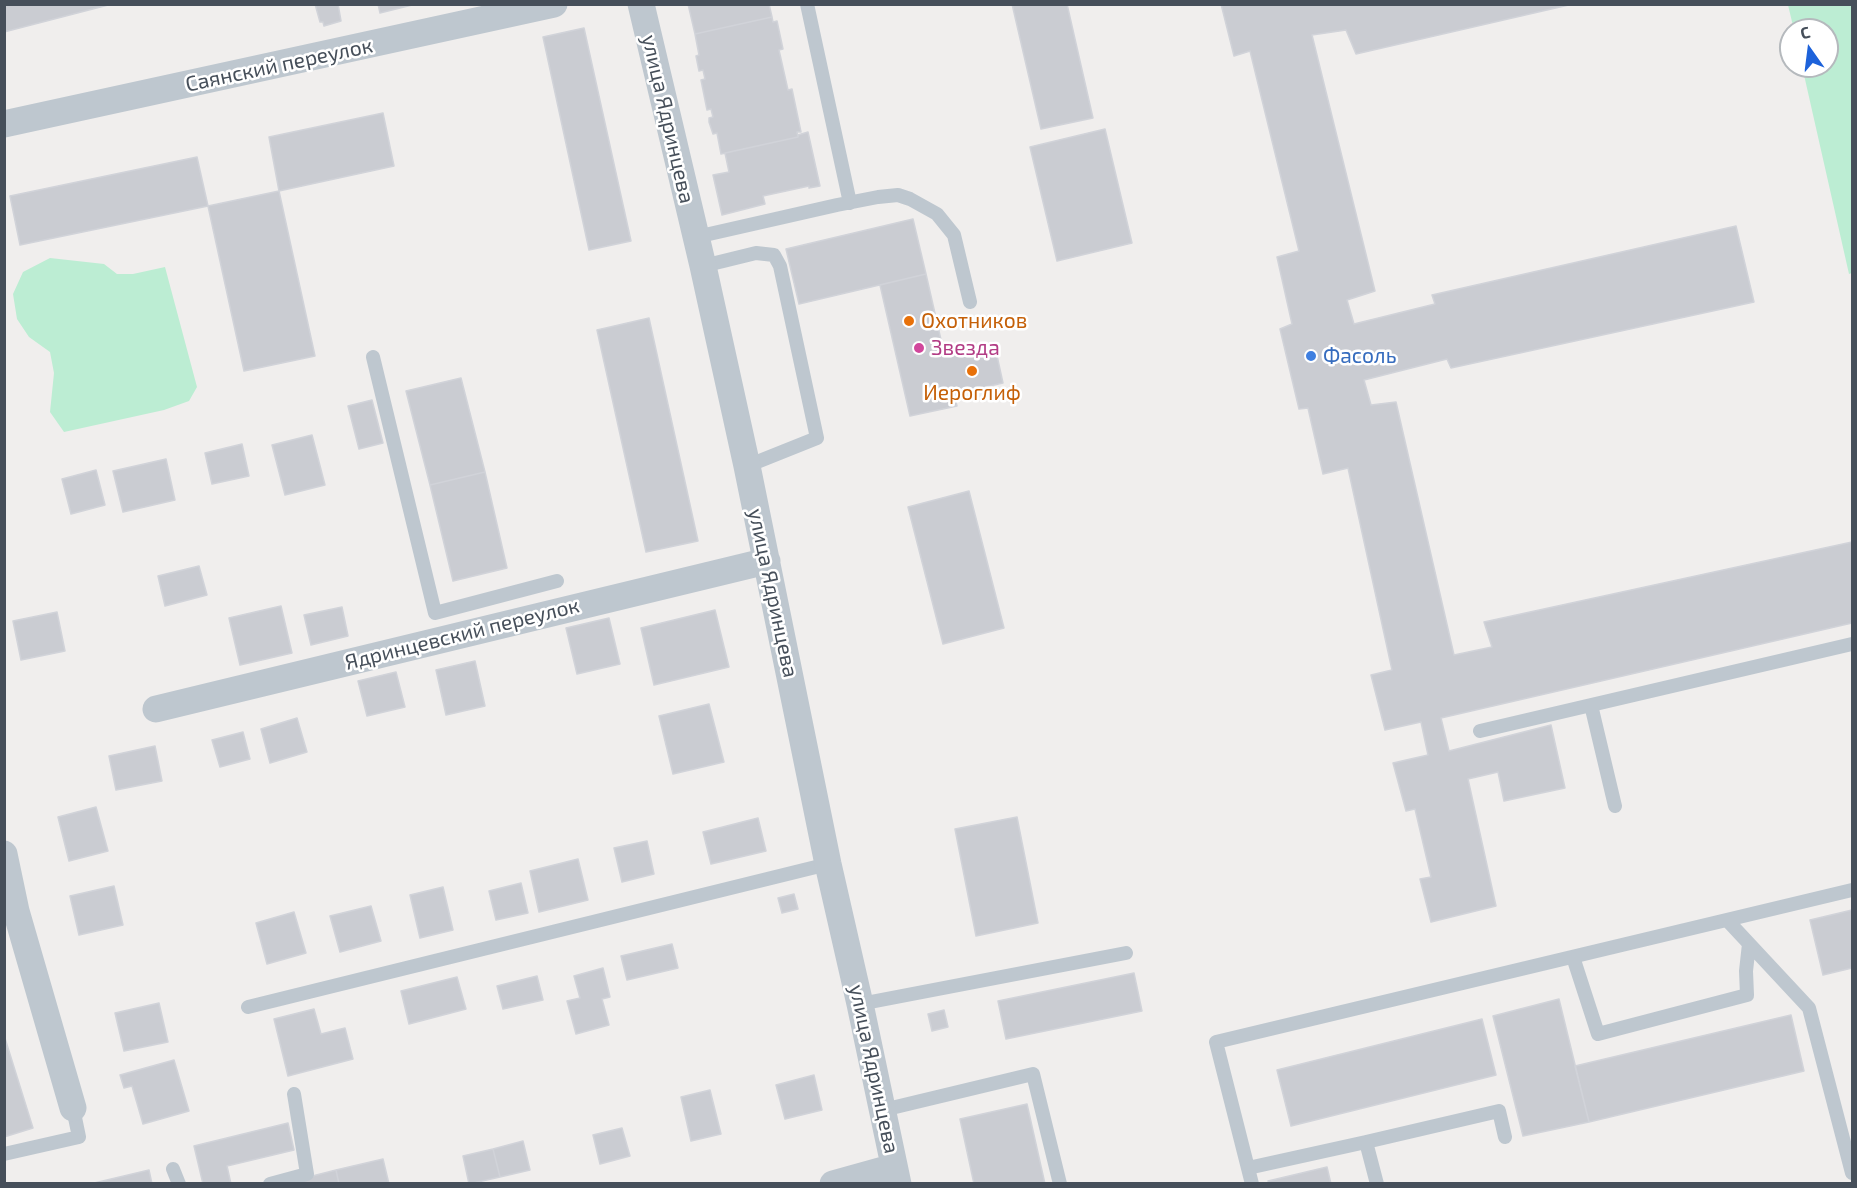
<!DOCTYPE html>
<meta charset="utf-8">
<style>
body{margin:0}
#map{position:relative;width:1857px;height:1188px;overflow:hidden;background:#f0eeed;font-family:"Exo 2",sans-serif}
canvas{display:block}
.frame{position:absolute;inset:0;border:6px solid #464f5a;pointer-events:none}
.north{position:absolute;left:1779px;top:18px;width:60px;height:60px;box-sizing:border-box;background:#fff;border:2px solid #b5b9bd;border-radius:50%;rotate:346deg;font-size:16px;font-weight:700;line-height:24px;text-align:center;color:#464f5a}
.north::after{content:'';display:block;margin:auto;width:21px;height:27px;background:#1d62da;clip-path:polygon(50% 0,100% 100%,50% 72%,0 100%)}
</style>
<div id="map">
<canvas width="1857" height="1188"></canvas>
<div class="frame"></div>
<div class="north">С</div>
</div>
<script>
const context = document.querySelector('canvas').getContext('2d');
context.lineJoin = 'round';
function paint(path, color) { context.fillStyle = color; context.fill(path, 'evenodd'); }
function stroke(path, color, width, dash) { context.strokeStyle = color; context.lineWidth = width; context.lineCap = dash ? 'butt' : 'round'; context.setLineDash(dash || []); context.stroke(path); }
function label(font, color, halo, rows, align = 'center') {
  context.font = font + ' "Exo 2",sans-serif'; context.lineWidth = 5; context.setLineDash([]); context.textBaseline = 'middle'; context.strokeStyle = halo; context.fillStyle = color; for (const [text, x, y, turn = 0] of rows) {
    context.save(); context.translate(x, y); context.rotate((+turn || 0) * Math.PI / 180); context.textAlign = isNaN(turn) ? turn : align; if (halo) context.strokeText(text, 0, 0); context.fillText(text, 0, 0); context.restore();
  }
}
paint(new Path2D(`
 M 1788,5 L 1852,5 L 1852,273 L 1849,274 L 1802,66 L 1827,66 L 1827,30 L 1794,30 Z
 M 50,258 L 104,264 L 117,274 L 133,274 L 165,267 L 197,387 L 189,401 L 164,410 L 64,432 L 50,412 L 54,373 L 50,352 L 29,337 L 17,319 L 13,294 L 23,272 Z`), '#bcedd3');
const building = new Path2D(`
 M 4,4 L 112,4 L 4,32 Z
 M 315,4 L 338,4 L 341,21 L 324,26 L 323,22 L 320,22 Z
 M 378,4 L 416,4 L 380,13 Z
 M 688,4 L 769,4 L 772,17 L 695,34 Z
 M 1012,4 L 1067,4 L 1093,118 L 1041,129 Z
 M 1221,4 L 1573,4 L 1356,54 L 1346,30 L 1312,35 L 1375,291 L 1347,300 L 1354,324 L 1435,304 L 1432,295 L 1736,226 L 1754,302 L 1451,368 L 1447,359 L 1364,380 L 1371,405 L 1396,402 L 1454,655 L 1492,647 L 1484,622 L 1852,542 L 1852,623 L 1441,718 L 1449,751 L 1551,725 L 1565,788 L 1504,801 L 1498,772 L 1468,779 L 1496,906 L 1431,922 L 1420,879 L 1431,877 L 1415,809 L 1406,811 L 1393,763 L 1428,755 L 1421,722 L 1385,730 L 1371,675 L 1392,670 L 1348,468 L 1323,474 L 1308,408 L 1299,409 L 1280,329 L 1292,324 L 1277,257 L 1299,251 L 1250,51 L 1234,56 Z
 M 772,17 L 773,22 L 777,21 L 783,49 L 779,50 L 788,90 L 792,89 L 801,132 L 797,132 L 798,137 L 721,154 L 717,133 L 713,134 L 709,122 L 709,118 L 713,117 L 711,109 L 707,110 L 701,80 L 705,79 L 703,70 L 699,71 L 696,56 L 699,55 L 695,34 Z
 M 584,28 L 631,241 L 589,250 L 543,37 Z
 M 383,113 L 394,166 L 279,191 L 269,137 Z
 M 1105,129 L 1132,243 L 1057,261 L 1030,147 Z
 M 808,132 L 820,186 L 809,188 L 809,186 L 763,196 L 765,204 L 722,215 L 713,175 L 729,172 L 725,153 L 798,137 L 798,135 Z
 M 197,157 L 208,206 L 20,245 L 10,196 Z
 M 279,191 L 315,356 L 244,371 L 208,206 Z
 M 913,219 L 926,274 L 799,304 L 786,249 Z
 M 926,274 L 944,353 L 994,342 L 1003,383 L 954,394 L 957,406 L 910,416 L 880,285 Z
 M 649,318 L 698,541 L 646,552 L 597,330 Z
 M 461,378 L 485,472 L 430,485 L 406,391 Z
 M 372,400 L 383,443 L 359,449 L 348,406 Z
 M 312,435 L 325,485 L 285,495 L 272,445 Z
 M 242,444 L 249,476 L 212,484 L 205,453 Z
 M 166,459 L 175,500 L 123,512 L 113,471 Z
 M 96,470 L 105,505 L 71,514 L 62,479 Z
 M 485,472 L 507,568 L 453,581 L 430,485 Z
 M 969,491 L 1004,628 L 943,644 L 908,507 Z
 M 199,566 L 207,595 L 165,606 L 158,576 Z
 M 281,606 L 292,653 L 240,665 L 229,618 Z
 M 342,607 L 348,636 L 311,645 L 304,615 Z
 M 715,610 L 729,667 L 654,685 L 641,628 Z
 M 57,612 L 65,651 L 21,660 L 13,621 Z
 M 609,618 L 620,664 L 577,674 L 566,628 Z
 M 475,661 L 485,706 L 446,715 L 436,670 Z
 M 396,672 L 405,707 L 367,716 L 358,681 Z
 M 709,704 L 724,762 L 673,774 L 659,716 Z
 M 297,718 L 307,752 L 270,763 L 261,729 Z
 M 243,732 L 250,759 L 220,767 L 212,740 Z
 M 155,746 L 162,781 L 116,790 L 109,756 Z
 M 96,807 L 108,851 L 69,861 L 58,817 Z
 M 1017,817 L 1038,923 L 976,936 L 955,829 Z
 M 758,818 L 766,851 L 711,864 L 703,832 Z
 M 647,841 L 654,874 L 622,882 L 614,848 Z
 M 578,859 L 588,900 L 539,912 L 530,871 Z
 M 521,883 L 528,913 L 496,920 L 489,891 Z
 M 114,886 L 123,925 L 79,935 L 70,896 Z
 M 443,887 L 453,930 L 420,938 L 410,895 Z
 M 794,894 L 798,909 L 782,913 L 778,898 Z
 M 371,906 L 381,941 L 340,952 L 330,916 Z
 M 1852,910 L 1852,968 L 1823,975 L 1810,920 Z
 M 294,912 L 306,953 L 267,964 L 256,923 Z
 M 672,944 L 678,968 L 627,980 L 621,956 Z
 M 603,968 L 610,997 L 602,999 L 609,1025 L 576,1034 L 567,1001 L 580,998 L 574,976 Z
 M 1134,973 L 1142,1011 L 1006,1039 L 998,1001 Z
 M 537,976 L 543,1000 L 503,1009 L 497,986 Z
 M 457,977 L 466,1009 L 409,1024 L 401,991 Z
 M 1559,999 L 1589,1122 L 1523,1136 L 1493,1016 Z
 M 159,1003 L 168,1042 L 124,1051 L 115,1013 Z
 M 314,1009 L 321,1034 L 345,1028 L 353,1059 L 288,1076 L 274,1019 Z
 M 944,1010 L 948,1027 L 932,1031 L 928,1014 Z
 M 1791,1015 L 1804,1071 L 1589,1122 L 1575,1066 Z
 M 1482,1019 L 1496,1075 L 1291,1126 L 1277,1070 Z
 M 4,1035 L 33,1128 L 4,1137 Z
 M 174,1060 L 189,1111 L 143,1124 L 132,1086 L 124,1088 L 120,1075 Z
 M 814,1075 L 822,1110 L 785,1119 L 776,1085 Z
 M 710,1090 L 721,1134 L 691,1141 L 681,1097 Z
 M 1027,1104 L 1045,1184 L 974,1184 L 960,1119 Z
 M 288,1123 L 294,1150 L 227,1166 L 231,1184 L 203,1184 L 194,1146 Z
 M 622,1128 L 630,1156 L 600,1164 L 593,1135 Z
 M 523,1141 L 530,1170 L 500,1177 L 493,1149 Z
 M 493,1149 L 500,1177 L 469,1184 L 463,1156 Z
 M 383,1159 L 389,1184 L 339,1184 L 336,1170 Z
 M 1327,1167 L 1331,1184 L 1269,1184 L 1268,1181 Z
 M 149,1170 L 152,1184 L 90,1184 Z
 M 336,1170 L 339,1184 L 281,1184 Z`);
paint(building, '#caccd2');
stroke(building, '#d1d3d9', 1.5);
stroke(new Path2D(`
 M 807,4 L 850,203
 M 696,237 L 837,205 L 878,197 L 898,195 L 910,199 L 937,214 L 954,235 L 970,302
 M 703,266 L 756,253 L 774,255 L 780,266 L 817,438 L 747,466
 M 373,357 L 435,613 L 557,581
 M 1591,705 L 1615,806
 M 1480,731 L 1852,644
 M 1727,920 L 1809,1008 L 1852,1173
 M 1573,957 L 1598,1034 L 1747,995 L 1746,971 L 1749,944
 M 860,1004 L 1126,953
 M 248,1007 L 828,864
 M 883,1110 L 1033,1074 L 1060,1184
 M 1366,1142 L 1499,1111 L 1505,1137
 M 4,1154 L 79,1137 L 73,1108
 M 1248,1168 L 1366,1142 L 1377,1184
 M 173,1169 L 179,1184
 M 270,1184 L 307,1174 L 294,1094
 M 1252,1184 L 1216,1042 L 1852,890`), '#bec7cf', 14);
stroke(new Path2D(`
 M 641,4 L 703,266 L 747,466 L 828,864 L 860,1004 L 898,1184
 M 4,124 L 554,4
 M 156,709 L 767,561
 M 4,854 L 16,911 L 73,1108
 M 833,1184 L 894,1167`), '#bec7cf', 27);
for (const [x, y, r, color] of [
 [909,321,6,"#e8710a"],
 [919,348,6,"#d1479c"],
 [1311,356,6,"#3f7fe0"],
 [972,371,6,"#e8710a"]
]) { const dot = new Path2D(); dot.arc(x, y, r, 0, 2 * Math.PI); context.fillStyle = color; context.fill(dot); stroke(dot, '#fff', 2); }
label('21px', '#464f5a', '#fff', [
 ["Саянский переулок",279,65,-12],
 ["улица Ядринцева",668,119,77],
 ["улица Ядринцева",773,593,78],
 ["Ядринцевский переулок",462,634,-14],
 ["улица Ядринцева",874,1069,78]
]);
label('21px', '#c56008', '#fff', [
 ["Охотников",921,321],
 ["Иероглиф",972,393,"center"]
], 'left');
label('21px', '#b23c85', '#fff', [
 ["Звезда",931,348]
], 'left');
label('21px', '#366cbe', '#fff', [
 ["Фасоль",1323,356]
], 'left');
</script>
